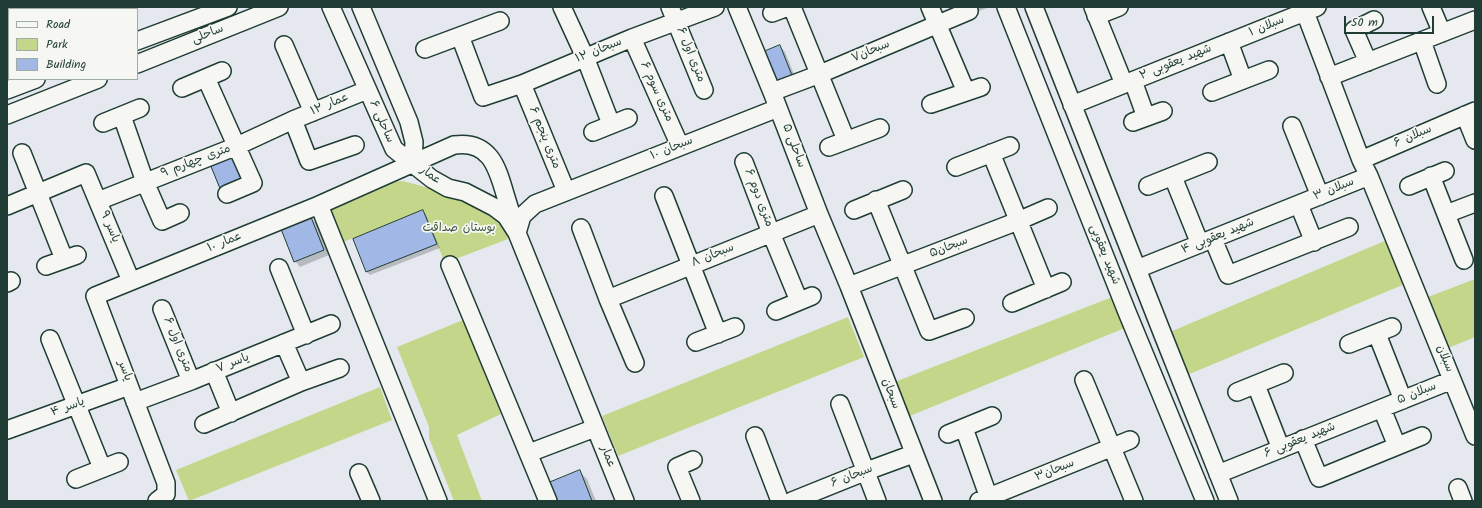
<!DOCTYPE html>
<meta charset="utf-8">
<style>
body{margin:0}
#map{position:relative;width:1482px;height:508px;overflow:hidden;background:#e5e9ef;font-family:Kalam,sans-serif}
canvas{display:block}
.frame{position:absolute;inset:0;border:8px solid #1f3d34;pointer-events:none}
.legend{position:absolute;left:8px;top:8px;width:130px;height:72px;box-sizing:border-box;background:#f6f6f2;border:1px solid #a0aca6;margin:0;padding:5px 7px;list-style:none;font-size:12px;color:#1f3d34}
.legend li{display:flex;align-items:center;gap:8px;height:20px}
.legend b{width:20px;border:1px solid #a0aca6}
.scale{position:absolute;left:1344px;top:16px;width:90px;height:18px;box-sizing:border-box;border:2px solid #1f3d34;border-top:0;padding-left:5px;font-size:12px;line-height:14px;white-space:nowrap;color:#1f3d34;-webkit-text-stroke:3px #f6f6f2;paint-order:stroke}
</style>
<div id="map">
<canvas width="1482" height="508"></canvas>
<div class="frame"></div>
<ul class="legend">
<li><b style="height:5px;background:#f6f6f2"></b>Road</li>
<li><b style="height:11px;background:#c4d68a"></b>Park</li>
<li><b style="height:11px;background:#a1b7e5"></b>Building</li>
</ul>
<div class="scale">50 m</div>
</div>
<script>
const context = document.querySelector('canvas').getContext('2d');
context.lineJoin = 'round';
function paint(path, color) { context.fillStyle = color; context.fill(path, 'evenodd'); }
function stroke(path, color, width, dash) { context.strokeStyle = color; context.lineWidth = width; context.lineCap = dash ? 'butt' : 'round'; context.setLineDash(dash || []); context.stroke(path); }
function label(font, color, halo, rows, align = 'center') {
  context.font = font + ' Kalam,"Playpen Sans Arabic",sans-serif'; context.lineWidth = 3.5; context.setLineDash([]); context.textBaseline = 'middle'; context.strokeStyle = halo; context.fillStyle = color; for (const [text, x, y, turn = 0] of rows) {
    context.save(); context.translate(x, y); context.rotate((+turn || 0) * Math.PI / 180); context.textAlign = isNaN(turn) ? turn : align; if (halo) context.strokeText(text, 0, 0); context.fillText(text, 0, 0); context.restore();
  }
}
paint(new Path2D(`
 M 403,181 C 431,188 485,205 503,228 C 506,231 507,235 508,239 L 445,263 L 423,210 L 341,243 L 325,207 L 385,182 Z
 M 1394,237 L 1412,281 L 1180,378 L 1163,335 Z
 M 1475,279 L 1475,337 L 1441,351 L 1420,300 Z
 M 1120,294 L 1132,325 L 900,420 L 887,385 Z
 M 848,317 L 864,357 L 618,456 L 602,416 Z
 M 463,320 L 501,414 L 457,435 L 482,501 L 454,501 L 429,438 L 429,427 L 397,347 Z
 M 380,387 L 392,420 L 189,501 L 176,470 Z`), '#c4d68a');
paint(new Path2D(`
 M 955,7 L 987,7 L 987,8 L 962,18 L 957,12 Z
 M 780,46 L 785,52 L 798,84 L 780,91 Z
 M 423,211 L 426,215 L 440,248 L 370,275 L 367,272 L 354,239 Z
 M 311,218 L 316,223 L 329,255 L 300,267 L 295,261 Z
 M 580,472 L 587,479 L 596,501 L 553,501 Z`), '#0003');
const building = new Path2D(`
 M 780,45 L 793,78 L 774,86 L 761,53 Z
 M 235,153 L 246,180 L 221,191 L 210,164 Z
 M 423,210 L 437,244 L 366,272 L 353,239 Z
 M 311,217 L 324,250 L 294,262 L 281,229 Z
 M 580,470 L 592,501 L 552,501 L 546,484 Z`);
paint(building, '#a1b7e5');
stroke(building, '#1f3d34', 1);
const minor = new Path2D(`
 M 331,7 L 394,149 L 432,179 L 448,188 L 465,192 L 494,207 L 506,216 L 517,233 L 625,501
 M 361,7 L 409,122 L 414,142 L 413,164
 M 562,7 L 585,57 L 611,124
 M 670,7 L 704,90
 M 737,7 L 772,92 L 819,214 L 849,286 L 933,501
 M 792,7 L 846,140
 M 930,7 L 966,92
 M 1006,7 L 1127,312 L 1205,501
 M 1034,7 L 1163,335 L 1229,501
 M 1093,7 L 1124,84
 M 1431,7 L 1442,33
 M 1305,12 L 1361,160 L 1369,176 L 1475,436
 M 772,13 L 788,7
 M 1096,16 L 1119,7
 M 460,36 L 483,97 L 522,84 L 632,38 L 715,7
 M 632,38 L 680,146
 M 137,41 L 228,7
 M 1422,41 L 1437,84
 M 1229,42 L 1243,80
 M 284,45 L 313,112
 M 425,49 L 500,21
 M 1368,62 L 1354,30 L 1374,20
 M 137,64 L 279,7
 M 1329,77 L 1475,20
 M 206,78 L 253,183 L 227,194
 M 1133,81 L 1146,117
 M 522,84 L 566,191
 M 182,88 L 222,71
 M 7,90 L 36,79
 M 772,92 L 820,74 L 969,11
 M 1212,92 L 1269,70
 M 931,104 L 981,87
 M 1072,105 L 1317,7
 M 7,115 L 98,79
 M 1465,115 L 1475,140
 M 122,116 L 145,182 L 162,221 L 180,213
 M 293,120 L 309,161 L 355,145
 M 1133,122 L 1163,111
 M 103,123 L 140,108
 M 1292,126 L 1320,196
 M 593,132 L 628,118
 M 829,147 L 880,128
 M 22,153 L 64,259
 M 991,153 L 1046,289
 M 1361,160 L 1475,111
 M 744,162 L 771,233 L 799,301
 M 956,167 L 1010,146
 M 1431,176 L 1464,260
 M 1173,177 L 1200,244
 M 1148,186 L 1208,162
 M 1409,186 L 1445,171
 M 664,196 L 718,334
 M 876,200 L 929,331 L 965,318
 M 98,201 L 237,146 L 293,120 L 367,90
 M 319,205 L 438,501
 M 1299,205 L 1314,242
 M 7,206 L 86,173 L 131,281
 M 854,210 L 903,190
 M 1446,214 L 1475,203
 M 581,228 L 608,299 L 635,363
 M 517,233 L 522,216 L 535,204 L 778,108
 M 1213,239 L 1228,275 L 1349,227
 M 450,265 L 548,501
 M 46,266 L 77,255
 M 279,268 L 306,335
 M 1137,269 L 1369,176
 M 7,283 L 11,281
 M 849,286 L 1018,221 L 1048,208
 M 608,299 L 819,214
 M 1012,303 L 1062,282
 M 162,309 L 191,381
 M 776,311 L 812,296
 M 1377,334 L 1403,400
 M 50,339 L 102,468
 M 696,342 L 735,327
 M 284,343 L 301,382
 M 1349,344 L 1392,327
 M 214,371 L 231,413
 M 1084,380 L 1134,501
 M 1256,385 L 1281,449
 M 1237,392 L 1284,373
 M 135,402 L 191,381 L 331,324
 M 840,404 L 877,501
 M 1382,409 L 1397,446
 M 204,424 L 301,382 L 340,368
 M 964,428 L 990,501
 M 7,430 L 129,386
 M 948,434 L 992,416
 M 755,436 L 780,501
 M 1303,439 L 1319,478 L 1422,436
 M 529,453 L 595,428
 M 359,473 L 371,501
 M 1218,474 L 1452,380
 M 76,479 L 119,462
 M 1458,488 L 1463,501
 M 157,501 L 166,494 L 166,483 L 95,296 L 319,205 L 454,145 C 489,140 497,166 505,194 C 509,207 513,220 517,233
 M 691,501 L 677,467 L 693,460
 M 792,501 L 864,472 L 913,454
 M 979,501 L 1130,440`);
stroke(minor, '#1f3d34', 20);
stroke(minor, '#f6f6f2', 17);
label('12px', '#1f3d34', '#f6f6f2', [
 ["سبلان ۱",1267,27,-22],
 ["ساحلی",208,35,-22],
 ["سبحان ۱۲",599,51,-22],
 ["سبحان۷",871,52,-23],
 ["۶ متری اول",690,55,68],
 ["شهید یعقوبی ۲",1176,63,-22],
 ["۶ متری سوم",656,92,66],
 ["عمار ۱۲",330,105,-23],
 ["ساحلی ۶",381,122,66],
 ["سبلان ۶",1413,137,-23],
 ["۶ متری پنجم",544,138,68],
 ["ساحلی ۵",793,146,69],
 ["سبحان ۱۰",672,149,-22],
 ["۹ متری چهارم",196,162,-21],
 ["عمار",430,176,35],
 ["سبلان ۳",1334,190,-22],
 ["۶ متری دوم",758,198,69],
 ["یاسر ۹",109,227,67],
 ["شهید یعقوبی ۴",1218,237,-22],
 ["عمار ۱۰",225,243,-22],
 ["سبحان۵",949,248,-21],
 ["شهید یعقوبی",1104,255,68],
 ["سبحان ۸",713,256,-22],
 ["۶ متری اول",177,345,68],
 ["سبلان",1444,359,68],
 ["یاسر ۷",233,364,-22],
 ["یاسر",124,371,69],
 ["سبحان",890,394,69],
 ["سبلان ۵",1417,394,-22],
 ["یاسر ۴",68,408,-20],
 ["شهید یعقوبی ۶",1300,441,-22],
 ["عمار",607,457,67],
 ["سبحان۳",1055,471,-22],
 ["سبحان ۶",852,477,-21]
]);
label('12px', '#405c45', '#f6f6f2', [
 ["بوستان صداقت",459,229]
]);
</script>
